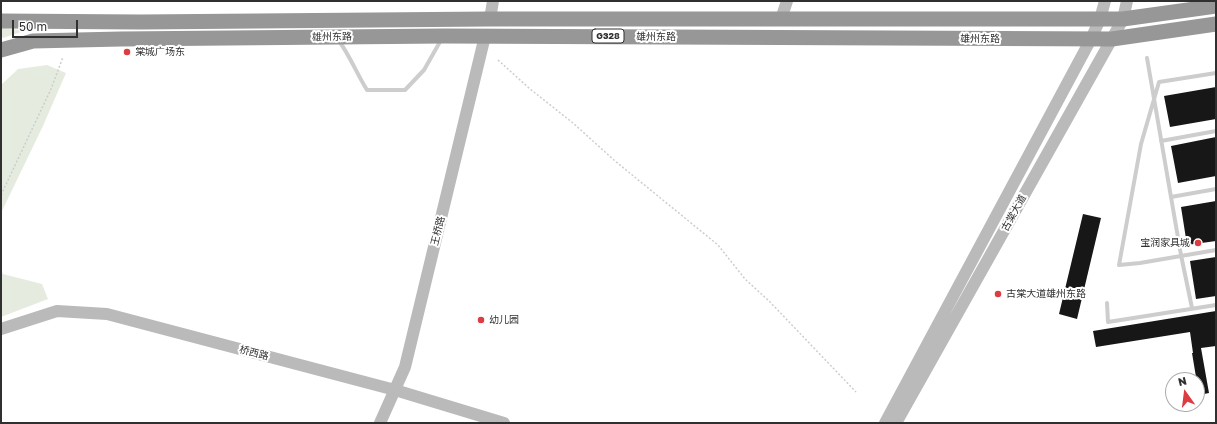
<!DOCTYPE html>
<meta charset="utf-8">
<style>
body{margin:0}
#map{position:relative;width:1217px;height:424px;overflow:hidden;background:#fff;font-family:"Golos Text",sans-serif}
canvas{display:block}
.frame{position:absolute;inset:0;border:2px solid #303030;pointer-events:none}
.north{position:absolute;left:1165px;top:372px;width:40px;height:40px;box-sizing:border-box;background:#fff;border:1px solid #acacac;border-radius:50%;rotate:346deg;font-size:11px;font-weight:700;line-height:16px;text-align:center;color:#303030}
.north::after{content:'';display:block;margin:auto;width:14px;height:18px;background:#db3d40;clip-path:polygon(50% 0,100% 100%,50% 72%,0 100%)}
.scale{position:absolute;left:12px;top:20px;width:66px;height:18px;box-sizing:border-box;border:2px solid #303030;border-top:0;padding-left:5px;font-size:12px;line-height:14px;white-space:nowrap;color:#303030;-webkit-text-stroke:3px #fff;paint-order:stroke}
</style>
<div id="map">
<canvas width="1217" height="424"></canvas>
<div class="frame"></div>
<div class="north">N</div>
<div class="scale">50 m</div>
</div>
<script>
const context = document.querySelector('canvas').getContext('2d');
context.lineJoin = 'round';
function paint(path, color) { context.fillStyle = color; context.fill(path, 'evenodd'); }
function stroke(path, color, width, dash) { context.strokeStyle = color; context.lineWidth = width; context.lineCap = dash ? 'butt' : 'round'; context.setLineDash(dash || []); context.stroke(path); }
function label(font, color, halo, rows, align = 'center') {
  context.font = font + ' "Golos Text","Noto Sans SC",sans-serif'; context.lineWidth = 4; context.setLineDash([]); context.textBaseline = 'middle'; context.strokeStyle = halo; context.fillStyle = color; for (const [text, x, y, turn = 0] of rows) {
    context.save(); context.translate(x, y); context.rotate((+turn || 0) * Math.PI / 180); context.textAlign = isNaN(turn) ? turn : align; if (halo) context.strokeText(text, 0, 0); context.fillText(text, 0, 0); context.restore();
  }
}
paint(new Path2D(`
 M 1,28 L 20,30 L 21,32 L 3,38 L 1,36 Z
 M 47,65 L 66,73 L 43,126 L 1,213 L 1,85 L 18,69 Z
 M 1,270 L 3,274 L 42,284 L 48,299 L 1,317 Z`), '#e5ecdf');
paint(new Path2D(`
 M 1216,87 L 1216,119 L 1170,127 L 1164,96 Z
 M 1216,137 L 1216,176 L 1178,183 L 1171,146 Z
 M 1216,201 L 1216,241 L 1187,245 L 1181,207 Z
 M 1083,214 L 1101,218 L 1077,319 L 1059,314 Z
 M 1216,257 L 1216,296 L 1196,299 L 1190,261 Z
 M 1216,311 L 1216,346 L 1201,348 L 1209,393 L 1199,395 L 1192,353 L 1193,353 L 1190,332 L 1096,347 L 1093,331 Z`), '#171717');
stroke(new Path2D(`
 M 498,60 L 530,89 L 573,123 L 615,161 L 718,245 L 745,279 L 769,301 L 856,392
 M 1,195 L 51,89 L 63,57`), '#cdcdcd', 1.5, [2, 2]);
stroke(new Path2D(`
 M 339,41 C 350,56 357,74 367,90 L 405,90 L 424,70 L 441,40
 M 1147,58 L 1181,255 L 1192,308
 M 1216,73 L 1159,82 L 1141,144 L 1119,265 L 1140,263 L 1216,250
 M 1161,141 L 1216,131
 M 1171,197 L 1216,189
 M 1107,303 L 1108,322 L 1216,305`), '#cdcdcd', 4);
stroke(new Path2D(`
 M 490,19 L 493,1
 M 781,19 L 787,1
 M 1,329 L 57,311 L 107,314 L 395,390 L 504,423
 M 380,423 L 405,367 L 485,36
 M 885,423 L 1091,39 L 1100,19 L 1105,1
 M 896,423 L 1123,19 L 1127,1`), '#bababa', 12);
stroke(new Path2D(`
 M 1,21 L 140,22 L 490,19 L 1123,19 L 1216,6
 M 1,50 L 33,41 L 121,39 L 444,36 L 1112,39 L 1216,24`), '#979797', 15);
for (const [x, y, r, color] of [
 [127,52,4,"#db3d40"],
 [1198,243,4,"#db3d40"],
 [998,294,4,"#db3d40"],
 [481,320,4,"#db3d40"]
]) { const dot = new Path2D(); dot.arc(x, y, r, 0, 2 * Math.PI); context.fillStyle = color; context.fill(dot); stroke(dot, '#fff', 1.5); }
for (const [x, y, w] of [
 [608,36,32]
]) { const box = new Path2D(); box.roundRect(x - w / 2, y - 7, w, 14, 3); context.fillStyle = '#fff'; context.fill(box); stroke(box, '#303030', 1); }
label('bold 9px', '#303030', null, [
 ["G328",608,36]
]);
label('10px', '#303030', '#fff', [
 ["雄州东路",332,37,-1],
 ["雄州东路",656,37],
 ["雄州东路",980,39],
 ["古棠大道",1014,213,-61],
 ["王桥路",438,231,-76],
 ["桥西路",254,353,15]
]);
label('10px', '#303030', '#fff', [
 ["棠城广场东",135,52],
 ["宝润家具城",1190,243,"right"],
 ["古棠大道雄州东路",1006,294],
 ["幼儿园",489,320]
], 'left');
</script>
